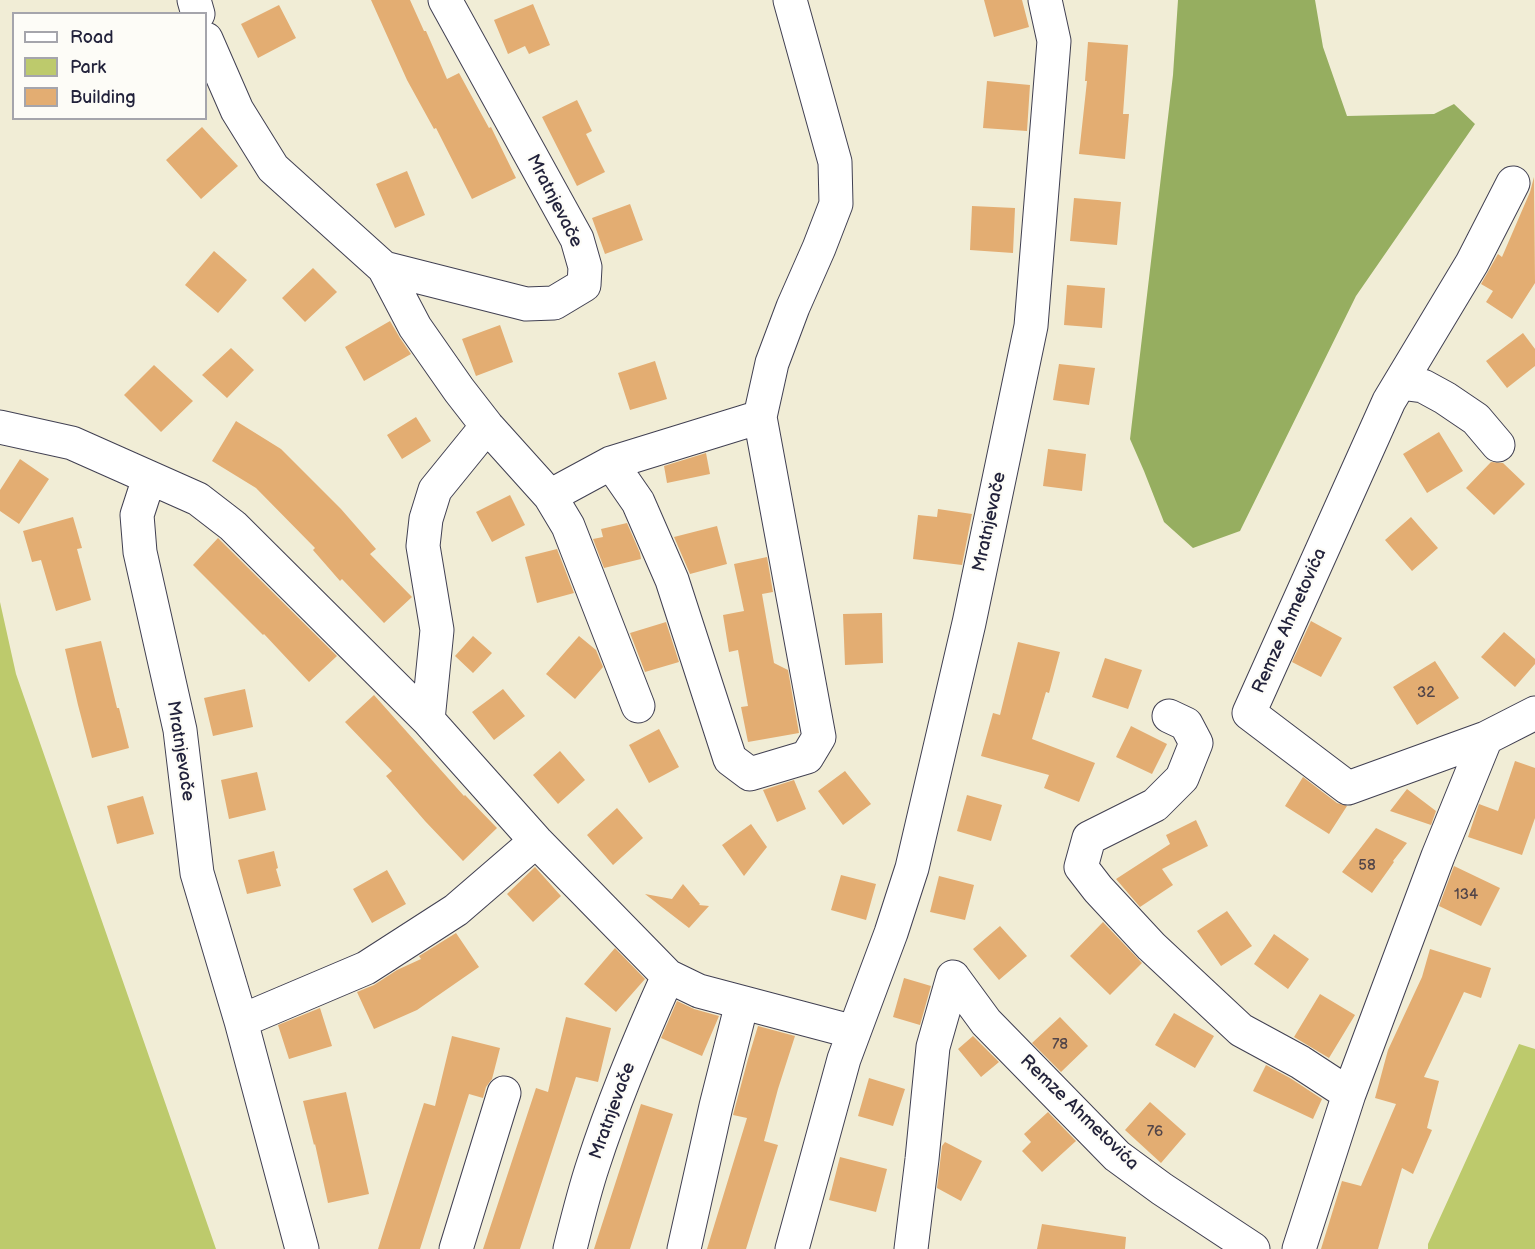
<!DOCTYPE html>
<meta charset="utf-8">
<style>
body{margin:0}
#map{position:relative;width:1535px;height:1249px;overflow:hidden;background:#f1edd6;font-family:"Balsamiq Sans",sans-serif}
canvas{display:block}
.legend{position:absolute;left:12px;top:12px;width:195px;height:108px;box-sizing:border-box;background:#fdfcf7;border:2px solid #a5a5ac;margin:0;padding:8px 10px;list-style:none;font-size:18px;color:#22223b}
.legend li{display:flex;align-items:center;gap:12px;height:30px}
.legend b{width:30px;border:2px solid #a5a5ac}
</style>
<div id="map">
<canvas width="1535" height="1249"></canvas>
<ul class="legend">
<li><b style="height:8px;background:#fff"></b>Road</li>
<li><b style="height:16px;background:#bdca6c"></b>Park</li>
<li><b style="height:16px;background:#e3ad72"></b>Building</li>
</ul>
</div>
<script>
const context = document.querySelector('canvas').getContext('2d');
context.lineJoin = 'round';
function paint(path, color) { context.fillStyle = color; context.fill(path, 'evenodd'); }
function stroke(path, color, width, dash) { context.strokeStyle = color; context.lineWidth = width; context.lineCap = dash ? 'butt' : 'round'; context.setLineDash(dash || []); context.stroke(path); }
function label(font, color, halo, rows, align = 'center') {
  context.font = font + ' "Balsamiq Sans",sans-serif'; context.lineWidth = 4.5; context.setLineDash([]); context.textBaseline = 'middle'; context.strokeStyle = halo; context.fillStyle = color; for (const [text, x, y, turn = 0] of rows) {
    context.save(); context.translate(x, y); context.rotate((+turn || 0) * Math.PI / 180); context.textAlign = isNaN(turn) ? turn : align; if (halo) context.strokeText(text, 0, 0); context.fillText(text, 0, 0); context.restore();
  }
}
paint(new Path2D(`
 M 0,602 L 16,674 L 216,1249 L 0,1249 Z
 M 1519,1044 L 1535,1049 L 1535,1249 L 1428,1249 L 1428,1244 Z`), '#bdca6c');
paint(new Path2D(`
 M 1178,0 L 1315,0 L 1323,47 L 1347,116 L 1434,114 L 1454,104 L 1475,124 L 1356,296 L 1240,531 L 1193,548 L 1164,522 L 1144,471 L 1130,439 L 1173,75 Z`), '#96ae60');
paint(new Path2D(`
 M 371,0 L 410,0 L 424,31 L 426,31 L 447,79 L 459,73 L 489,128 L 491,127 L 516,178 L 472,199 L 436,128 L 434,129 L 407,80 Z
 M 984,0 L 1022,0 L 1029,27 L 994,37 Z
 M 533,4 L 550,45 L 529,54 L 525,46 L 508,54 L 494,20 Z
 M 279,5 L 296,38 L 258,58 L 241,24 Z
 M 1088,42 L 1128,45 L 1123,114 L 1129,114 L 1125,159 L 1079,154 L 1087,81 L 1085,81 Z
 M 987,81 L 1030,85 L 1027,131 L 983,128 Z
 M 577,100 L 592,131 L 586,134 L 605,172 L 577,186 L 542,117 Z
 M 202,127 L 238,166 L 201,199 L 166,160 Z
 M 407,171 L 425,215 L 395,228 L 376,184 Z
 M 1534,177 L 1535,283 L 1512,319 L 1486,302 L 1493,291 L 1481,284 L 1498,254 L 1502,257 L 1530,192 Z
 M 1074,198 L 1121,202 L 1117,245 L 1070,241 Z
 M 630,204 L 643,240 L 605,254 L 592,218 Z
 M 972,206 L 1015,208 L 1013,253 L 970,250 Z
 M 214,251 L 247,280 L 218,313 L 185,285 Z
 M 313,268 L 337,292 L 305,322 L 282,298 Z
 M 1067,285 L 1105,288 L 1102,328 L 1064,325 Z
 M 390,321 L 400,338 L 411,354 L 364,381 L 345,347 Z
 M 500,325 L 513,362 L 476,376 L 462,339 Z
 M 1523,333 L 1535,349 L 1535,366 L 1507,388 L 1486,361 Z
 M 231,348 L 254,370 L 227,398 L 202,375 Z
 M 655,361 L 667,399 L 630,410 L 618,373 Z
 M 1059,364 L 1095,368 L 1089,405 L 1053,400 Z
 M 154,365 L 193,401 L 161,432 L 124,395 Z
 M 416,417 L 431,441 L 402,459 L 387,435 Z
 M 236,421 L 281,449 L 341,509 L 376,549 L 370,554 L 412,597 L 384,623 L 342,579 L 340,581 L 313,550 L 315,548 L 256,488 L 212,461 Z
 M 1439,432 L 1463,471 L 1427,493 L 1403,454 Z
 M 1048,449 L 1086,454 L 1082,491 L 1043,486 Z
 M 706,453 L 710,474 L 667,483 L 664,466 Z
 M 20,459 L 49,479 L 19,524 L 0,511 L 0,490 Z
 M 1491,462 L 1503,463 L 1525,484 L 1494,515 L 1466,488 Z
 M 510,495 L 525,525 L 492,542 L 476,512 Z
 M 938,509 L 972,514 L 962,565 L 913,559 L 918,515 L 937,517 Z
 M 73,517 L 82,548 L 77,549 L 91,600 L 56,611 L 41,560 L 32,562 L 23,531 Z
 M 1411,517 L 1438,548 L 1412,571 L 1385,540 Z
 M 627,523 L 640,553 L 641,559 L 604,568 L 593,539 L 603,537 L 601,529 Z
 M 717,526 L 727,564 L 690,574 L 674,537 Z
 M 218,538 L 337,656 L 309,682 L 264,634 L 263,635 L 193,565 Z
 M 557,549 L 574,593 L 537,603 L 525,557 Z
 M 767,557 L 773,592 L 762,594 L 774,663 L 788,670 L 799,733 L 748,742 L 741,707 L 748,706 L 738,650 L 729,652 L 723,615 L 744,611 L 734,564 Z
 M 882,613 L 883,663 L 845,665 L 843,614 Z
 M 1311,621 L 1342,638 L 1321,677 L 1292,662 Z
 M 666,622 L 679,662 L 645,672 L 630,633 Z
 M 1504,632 L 1535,659 L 1535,664 L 1515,687 L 1481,657 Z
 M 473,636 L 492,653 L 473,673 L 455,656 Z
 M 579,636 L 596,650 L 603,667 L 575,699 L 546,674 Z
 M 101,641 L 117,708 L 119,708 L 129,748 L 92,758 L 78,705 L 65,649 Z
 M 1018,642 L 1060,652 L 1049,693 L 1046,692 L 1032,739 L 1095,763 L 1079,802 L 1044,788 L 1049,775 L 981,756 L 993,713 L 1000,715 Z
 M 1105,658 L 1142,670 L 1128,709 L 1092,697 Z
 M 1435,661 L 1459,698 L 1417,725 L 1393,687 Z
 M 245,689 L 253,727 L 213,736 L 204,698 Z
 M 503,689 L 525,716 L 494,740 L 472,712 Z
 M 374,695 L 464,796 L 465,795 L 497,828 L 463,861 L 425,821 L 386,776 L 392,771 L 345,722 Z
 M 1131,726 L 1167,744 L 1152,774 L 1116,757 Z
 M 659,729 L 679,767 L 649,783 L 629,745 Z
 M 560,751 L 585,780 L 558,804 L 533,775 Z
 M 1515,761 L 1535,768 L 1535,818 L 1522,855 L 1468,837 L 1479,804 L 1498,811 Z
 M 845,771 L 871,804 L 843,825 L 818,791 Z
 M 257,772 L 266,810 L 229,819 L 221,780 Z
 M 1303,777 L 1337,803 L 1347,806 L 1329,834 L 1285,806 Z
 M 794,780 L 806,809 L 777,822 L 763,790 Z
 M 1407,789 L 1436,811 L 1431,825 L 1390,811 Z
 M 967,795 L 1002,805 L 991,841 L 957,831 Z
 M 143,796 L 154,834 L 117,844 L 107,806 Z
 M 617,808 L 643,838 L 613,865 L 587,835 Z
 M 1196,820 L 1208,846 L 1162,869 L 1173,885 L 1140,907 L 1116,879 L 1170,844 L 1166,835 Z
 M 751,824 L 767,847 L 744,876 L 722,845 Z
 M 1376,828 L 1407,843 L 1393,861 L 1394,862 L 1372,893 L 1342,872 Z
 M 274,851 L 278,868 L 276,869 L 281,886 L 247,894 L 238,860 Z
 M 1454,866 L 1500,888 L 1481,926 L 1439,906 Z
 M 535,867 L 561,896 L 533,922 L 507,894 Z
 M 387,870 L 406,904 L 372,923 L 353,889 Z
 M 841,875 L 876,884 L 866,920 L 831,910 Z
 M 939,876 L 974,885 L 965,920 L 930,912 Z
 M 683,884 L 700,904 L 699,905 L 709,906 L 689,928 L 645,894 L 672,899 Z
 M 1227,911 L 1252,946 L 1221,966 L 1197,931 Z
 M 1103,922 L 1142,963 L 1110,995 L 1070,956 Z
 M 1000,926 L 1027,956 L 999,980 L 973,949 Z
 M 456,933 L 479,967 L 417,1010 L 374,1029 L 357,992 L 374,985 L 397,970 L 421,959 L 419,956 Z
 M 1274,934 L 1309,959 L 1288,989 L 1254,964 Z
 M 615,948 L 645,979 L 616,1012 L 584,984 Z
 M 1430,949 L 1491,968 L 1481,998 L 1464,992 L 1424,1077 L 1439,1081 L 1427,1128 L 1432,1130 L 1413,1174 L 1402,1168 L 1378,1249 L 1321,1249 L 1342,1181 L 1361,1186 L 1396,1104 L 1375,1098 L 1388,1050 L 1422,977 Z
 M 904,978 L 931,986 L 920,1025 L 893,1017 Z
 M 1320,994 L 1355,1015 L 1329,1058 L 1294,1037 Z
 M 677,1001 L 694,1009 L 719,1016 L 702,1056 L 661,1038 Z
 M 320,1008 L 332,1046 L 289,1059 L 278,1025 Z
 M 1174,1013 L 1214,1036 L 1195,1068 L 1155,1045 Z
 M 566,1017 L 611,1028 L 598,1082 L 576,1077 L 520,1249 L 483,1249 L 536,1088 L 548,1092 Z
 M 1060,1017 L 1088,1046 L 1061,1072 L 1032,1043 Z
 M 758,1026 L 795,1036 L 778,1089 L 764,1141 L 778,1145 L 746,1249 L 707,1249 L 747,1118 L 733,1115 L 748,1059 Z
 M 452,1036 L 500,1048 L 492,1079 L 486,1087 L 483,1098 L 469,1094 L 420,1249 L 378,1249 L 424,1103 L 435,1106 Z
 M 973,1036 L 999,1062 L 981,1077 L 958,1049 Z
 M 1266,1065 L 1290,1078 L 1322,1099 L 1313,1119 L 1253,1091 Z
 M 869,1078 L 905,1089 L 893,1126 L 858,1116 Z
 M 346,1092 L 369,1194 L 328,1203 L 315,1144 L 314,1145 L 303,1101 Z
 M 1150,1102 L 1186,1134 L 1161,1163 L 1125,1130 Z
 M 641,1104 L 673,1114 L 630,1249 L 594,1249 Z
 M 1048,1112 L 1076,1141 L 1042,1172 L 1022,1151 L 1031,1142 L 1024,1134 Z
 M 945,1142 L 982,1161 L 961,1201 L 937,1188 L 942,1146 Z
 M 840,1157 L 887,1169 L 876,1212 L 829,1200 Z
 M 1042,1224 L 1126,1237 L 1125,1249 L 1037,1249 Z`), '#e3ad72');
const minor = new Path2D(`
 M 194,0 L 198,14
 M 206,39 L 237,110 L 273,168 L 384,268 L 415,327 L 459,390 L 487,426 L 550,496 L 568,526 L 638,706
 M 1513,183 L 1472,263 L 1389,401 L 1249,713 L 1348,788 L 1486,738 L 1535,713
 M 384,268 L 526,304 L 554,303 L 584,285 L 585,267 L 577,239 L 445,0
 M 1400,383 L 1423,386 L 1445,398 L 1476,419 L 1498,445
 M 0,427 L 72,443 L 198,499 L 233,526 L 428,720 L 536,841 L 668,976 L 699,991 L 854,1032
 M 611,463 L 638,502 L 672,580 L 730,759 L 750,774 L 807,757 L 819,737 L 760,417 L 772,363 L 793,307 L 819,248 L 836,204 L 835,162 L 790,0
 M 149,478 L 137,515 L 140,552 L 180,730 L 197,873 L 241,1021 L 302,1249
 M 550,496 L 611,463 L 760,417
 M 1169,716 L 1186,724 L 1196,743 L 1182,778 L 1155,805 L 1089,838 L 1081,867 L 1098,889 L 1151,946 L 1241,1030 L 1300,1062 L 1349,1094
 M 428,720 L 437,630 L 423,546 L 426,519 L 435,490 L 487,426
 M 953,977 L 986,1022 L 1117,1156 L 1162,1189 L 1253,1249
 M 241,1021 L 366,968 L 456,910 L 536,841
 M 456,1249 L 504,1093
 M 570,1249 C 577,1221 584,1192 593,1165 C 614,1100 640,1038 668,976
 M 684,1249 L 716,1106 L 742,1003
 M 792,1249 L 844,1059 L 891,933 L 912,868 L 969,623 L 1031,326 L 1054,41 L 1045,0
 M 911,1249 L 922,1159 L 933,1047 L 953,977
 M 1299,1249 L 1349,1094 L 1438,856 L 1486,738`);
stroke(minor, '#414052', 35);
stroke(minor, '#fff', 33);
label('15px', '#524549', null, [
 ["32",1426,693],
 ["58",1367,866],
 ["134",1466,895],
 ["78",1060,1045],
 ["76",1155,1132]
]);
label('18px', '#22223b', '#fdfcf7', [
 ["Mratnjevače",554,201,63],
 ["Mratnjevače",990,522,-78],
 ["Remze Ahmetovića",1290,621,-66],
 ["Mratnjevače",180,751,81],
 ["Mratnjevače",613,1111,-70],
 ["Remze Ahmetovića",1079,1113,44]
]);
</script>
